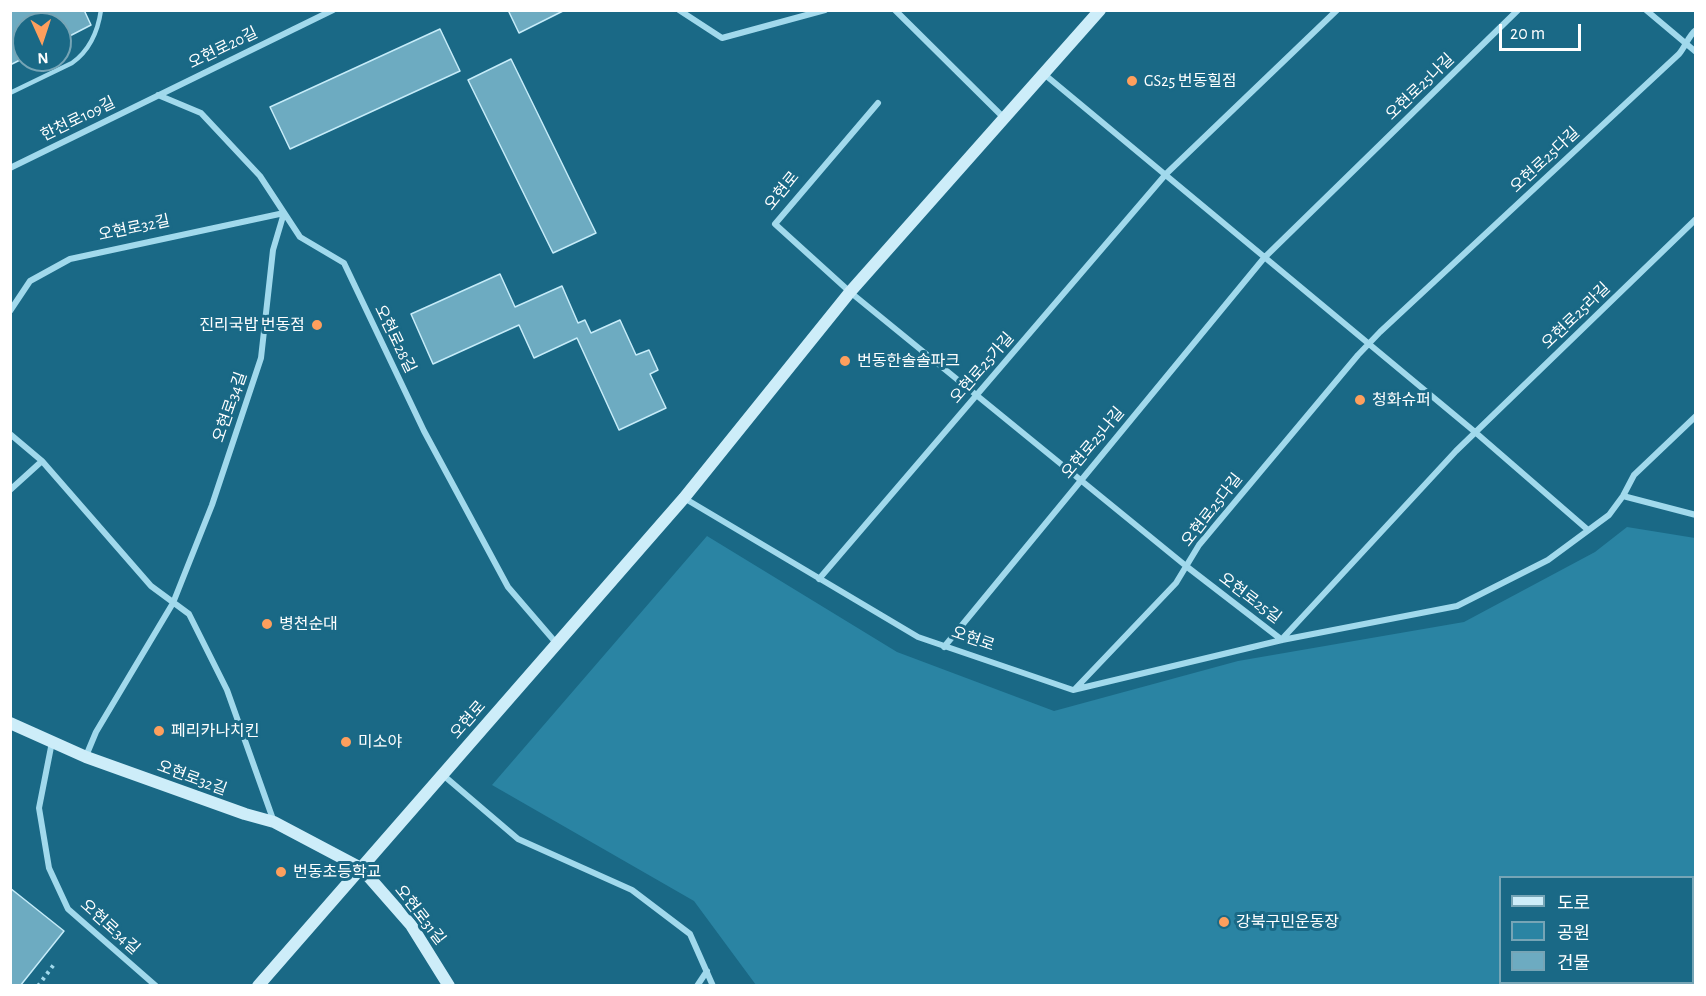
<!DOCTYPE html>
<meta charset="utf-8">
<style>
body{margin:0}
#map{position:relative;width:1706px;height:996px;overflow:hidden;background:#1a6986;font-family:"Alegreya Sans","Noto Sans KR",sans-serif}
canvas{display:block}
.frame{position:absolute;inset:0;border:12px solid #fff;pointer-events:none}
.legend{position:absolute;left:1499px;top:876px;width:195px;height:108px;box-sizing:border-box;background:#1a6986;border:2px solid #76a5b6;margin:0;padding:8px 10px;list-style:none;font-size:18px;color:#fff}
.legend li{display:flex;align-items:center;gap:12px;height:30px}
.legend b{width:30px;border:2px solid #76a5b6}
.north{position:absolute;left:12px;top:12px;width:60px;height:60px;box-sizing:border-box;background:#1a6986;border:2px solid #76a5b6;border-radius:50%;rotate:177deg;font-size:16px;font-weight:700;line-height:24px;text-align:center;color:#fff}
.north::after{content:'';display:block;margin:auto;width:21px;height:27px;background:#fe9f5d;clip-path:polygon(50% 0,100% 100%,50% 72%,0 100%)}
.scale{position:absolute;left:1499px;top:24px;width:82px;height:27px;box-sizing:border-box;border:3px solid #fff;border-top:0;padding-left:8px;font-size:18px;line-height:21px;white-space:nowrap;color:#fff;-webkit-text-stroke:4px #1a6986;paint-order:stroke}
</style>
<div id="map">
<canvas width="1706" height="996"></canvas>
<div class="frame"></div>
<ul class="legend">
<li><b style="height:8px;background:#cdedf9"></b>도로</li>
<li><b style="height:16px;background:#2a84a3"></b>공원</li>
<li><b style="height:16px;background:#6dabc1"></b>건물</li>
</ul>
<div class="north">N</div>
<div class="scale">20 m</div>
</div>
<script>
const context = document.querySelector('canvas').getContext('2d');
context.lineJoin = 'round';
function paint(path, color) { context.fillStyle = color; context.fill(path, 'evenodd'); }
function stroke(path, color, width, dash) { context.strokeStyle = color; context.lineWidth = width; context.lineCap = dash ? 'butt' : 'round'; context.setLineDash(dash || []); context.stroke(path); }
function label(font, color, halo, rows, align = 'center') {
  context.font = font + ' "Alegreya Sans","Noto Sans KR",sans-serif'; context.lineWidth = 6; context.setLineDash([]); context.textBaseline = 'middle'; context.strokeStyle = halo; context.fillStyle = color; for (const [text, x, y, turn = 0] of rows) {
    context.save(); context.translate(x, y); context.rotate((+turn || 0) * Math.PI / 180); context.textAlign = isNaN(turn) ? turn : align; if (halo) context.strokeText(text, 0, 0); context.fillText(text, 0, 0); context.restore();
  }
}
paint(new Path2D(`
 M 1627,527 L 1695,538 L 1695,985 L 756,985 L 694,901 L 492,785 L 707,536 L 897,652 L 1054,711 L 1238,661 L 1464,622 L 1595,552 ZM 1500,878 L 1692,878 L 1692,982 L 1500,982 Z`), '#2a84a3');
const building = new Path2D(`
 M 12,10 L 84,10 L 91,25 L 60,41 L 60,24 L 24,24 L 24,58 L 10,65 L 10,11 Z
 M 508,10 L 565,10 L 519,33 Z
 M 440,29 L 460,71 L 290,149 L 270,107 Z
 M 511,59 L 596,233 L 553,253 L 468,80 Z
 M 500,274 L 515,307 L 562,286 L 578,323 L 585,320 L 591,333 L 620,320 L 636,355 L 649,350 L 658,370 L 650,374 L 666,408 L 619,430 L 577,338 L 534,358 L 519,325 L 433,364 L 411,314 Z
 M 10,888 L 64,931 L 20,986 L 10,986 Z`);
paint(building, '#6dabc1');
stroke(building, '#c6ecf9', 1.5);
stroke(new Path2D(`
 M 38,986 L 55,963`), '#a1d9ec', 4, [3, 4.5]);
stroke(new Path2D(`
 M 10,93 L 72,63 C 89,51 98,31 101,10`), '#a1d9ec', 4.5);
stroke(new Path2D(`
 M 679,10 L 722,38 L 825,10
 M 895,10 L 1004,118
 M 1646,10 L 1696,52
 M 1044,74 L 1475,432 L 1588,530
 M 158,95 L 201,113 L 260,176 L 300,237 L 344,263 L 424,431 L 508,587 L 557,644
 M 878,103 L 775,224 L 850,292 L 1186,566 L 1282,640
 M 10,168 L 333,10
 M 10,311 L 30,281 L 70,259 L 284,213 L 273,250 L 261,358 L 212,505 L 173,603 L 96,732 L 86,756
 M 10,434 L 42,461 L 151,586 L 189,614 L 227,690 L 274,822
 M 10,490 L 42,461
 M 1623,496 L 1696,515
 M 684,498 L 918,637 L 1073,690 L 1282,640 L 1457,606 L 1548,560 L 1609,515 L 1623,496 L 1634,475 L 1696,416
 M 819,579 L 1166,174 L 1337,10
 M 1282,639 L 1456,451 L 1696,219
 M 944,647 L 1264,258 L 1518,10
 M 1075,689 L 1176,583 L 1199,545 L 1358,355 L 1380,332 L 1679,54 C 1685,47 1689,35 1696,30
 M 52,742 L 39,808 L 49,868 L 68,909 L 156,986
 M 443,775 L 518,839 L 632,890 L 690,934 L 713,986
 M 697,986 L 707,971`), '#a1d9ec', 6);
stroke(new Path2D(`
 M 10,723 L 86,757 L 245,814 L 274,822 L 361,868 L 411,925 L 449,986
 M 258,986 L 684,498 L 850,292 L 1100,10`), '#cdedf9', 12);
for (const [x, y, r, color] of [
 [1132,81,6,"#fe9f5d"],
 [317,325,6,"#fe9f5d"],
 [845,361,6,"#fe9f5d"],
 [1360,400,6,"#fe9f5d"],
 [267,624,6,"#fe9f5d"],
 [159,731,6,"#fe9f5d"],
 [346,742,6,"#fe9f5d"],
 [281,872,6,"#fe9f5d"],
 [1224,922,6,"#fe9f5d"]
]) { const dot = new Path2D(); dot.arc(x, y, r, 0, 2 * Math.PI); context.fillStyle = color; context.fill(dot); stroke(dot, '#1a6986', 2); }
label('16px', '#fff', '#1a6986', [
 ["오현로20길",223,48,-26],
 ["오현로25나길",1420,87,-44],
 ["한천로109길",78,119,-26],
 ["오현로25다길",1545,160,-43],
 ["오현로",782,191,-51],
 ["오현로32길",134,228,-12],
 ["오현로25라길",1576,316,-44],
 ["오현로28길",395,339,64],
 ["오현로25가길",982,368,-49],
 ["오현로34길",230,407,-71],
 ["오현로25나길",1093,443,-50],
 ["오현로25다길",1212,510,-52],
 ["오현로25길",1250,598,37],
 ["오현로",973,639,19],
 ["오현로",468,720,-49],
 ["오현로32길",192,778,20],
 ["오현로31길",420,915,52],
 ["오현로34길",110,927,42]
]);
label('16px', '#fff', '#1a6986', [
 ["GS25 번동힐점",1144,81],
 ["진리국밥 번동점",305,325,"right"],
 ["번동한솔솔파크",857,361],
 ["청화슈퍼",1372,400],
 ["병천순대",279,624],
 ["페리카나치킨",171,731],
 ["미소야",358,742],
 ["번동초등학교",293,872],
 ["강북구민운동장",1236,922]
], 'left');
</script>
